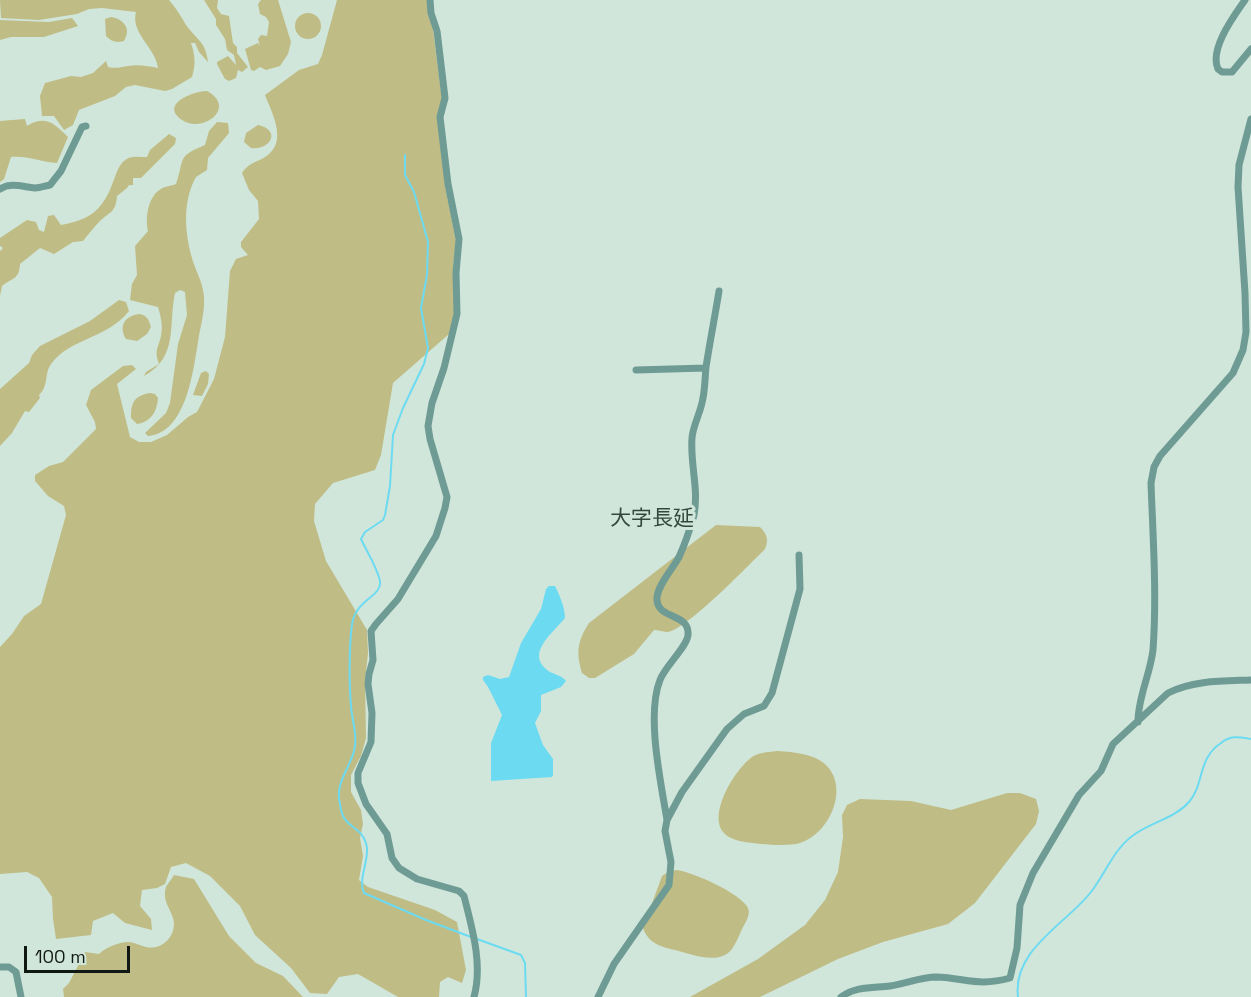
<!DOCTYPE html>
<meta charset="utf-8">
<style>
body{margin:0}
#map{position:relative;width:1251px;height:997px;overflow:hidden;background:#d1e6da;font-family:"Space Grotesk",sans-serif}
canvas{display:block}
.scale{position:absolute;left:24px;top:946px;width:106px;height:27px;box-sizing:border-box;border:3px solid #101813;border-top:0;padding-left:8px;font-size:18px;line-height:21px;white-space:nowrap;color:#101813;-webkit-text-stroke:4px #d1e6da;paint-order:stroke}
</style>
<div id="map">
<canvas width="1251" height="997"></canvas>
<div class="scale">100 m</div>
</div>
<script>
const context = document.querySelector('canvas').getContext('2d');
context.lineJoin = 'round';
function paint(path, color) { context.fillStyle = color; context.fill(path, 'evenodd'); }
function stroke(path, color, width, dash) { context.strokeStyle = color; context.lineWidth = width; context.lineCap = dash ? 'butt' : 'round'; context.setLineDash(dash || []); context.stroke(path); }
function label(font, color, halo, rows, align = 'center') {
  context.font = font + ' "Space Grotesk","Noto Sans JP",sans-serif'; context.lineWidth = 6; context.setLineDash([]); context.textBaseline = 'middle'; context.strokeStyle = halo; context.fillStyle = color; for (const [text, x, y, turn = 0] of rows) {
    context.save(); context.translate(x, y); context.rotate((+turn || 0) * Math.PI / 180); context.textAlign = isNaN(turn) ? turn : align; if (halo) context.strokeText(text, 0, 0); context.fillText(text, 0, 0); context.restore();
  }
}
paint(new Path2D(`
 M 0,0 L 169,0 C 176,8 181,16 186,25 C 197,40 206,42 208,62 L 199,52 L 195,43 L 191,43 C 195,55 196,64 192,77 L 172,89 L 165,91 L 135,85 L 126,87 L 115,96 L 79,110 L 73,125 L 64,130 L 54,116 L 42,116 L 40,96 L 45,83 L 71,76 L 81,77 L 93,73 L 106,61 L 108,67 C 117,69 120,67 128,66 C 138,64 149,66 158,68 C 156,48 130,33 136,12 L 102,8 L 89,9 L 77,14 L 39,20 L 1,18 Z
 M 204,0 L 218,0 L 217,8 L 221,14 L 229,16 L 233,43 L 237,47 L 237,53 L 248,67 L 242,72 L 238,70 L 236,78 L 229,81 L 225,79 L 217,64 L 217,62 L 228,56 L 236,65 L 234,55 L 227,50 L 225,39 L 216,25 L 216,19 Z
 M 261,0 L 278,0 L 291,42 L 288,54 L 280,66 L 266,70 L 260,67 L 254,71 L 251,70 L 245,49 L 258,43 L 260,46 L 258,39 L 261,35 L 267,36 L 269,22 L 266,17 L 260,14 L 258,4 Z
 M 337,0 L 428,0 L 433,29 L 442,100 L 445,186 L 456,241 L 453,267 L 455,313 L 449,334 L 393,383 L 381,455 L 375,470 L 333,483 L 315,504 L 314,521 L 326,561 L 367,630 L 368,653 L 365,681 L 366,738 L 361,756 L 351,775 L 351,792 L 361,810 L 363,824 L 360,838 L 363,856 L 359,880 L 368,887 L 435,910 L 457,922 L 466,970 L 462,983 L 448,977 L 440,982 L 439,997 L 398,997 L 358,974 L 339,977 L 327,994 L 310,993 L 291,968 L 255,935 L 240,906 L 210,876 L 186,863 L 171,867 L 165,884 L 157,888 L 142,890 L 140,906 L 151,919 L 152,930 L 125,923 L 113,913 L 93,921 L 91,935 L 56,939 L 53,919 L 52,897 L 39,878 L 27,872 L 0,874 L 0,647 L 12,634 L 24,616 L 41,604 L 66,515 L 64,506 L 48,496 L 35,481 L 35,475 L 49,466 L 63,462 L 96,429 L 95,422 L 86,405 L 91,390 L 123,366 L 132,365 L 136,369 L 117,384 L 130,437 L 139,442 L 151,442 L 167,435 L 188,417 L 197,412 L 214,379 L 225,337 L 230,271 L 236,259 L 248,255 L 241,247 L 241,242 L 259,219 L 258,201 L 249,190 L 242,173 C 251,160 259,163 269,154 C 287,139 271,111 265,95 L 299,70 L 318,64 L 322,55 Z
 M295 26a13 13 0 1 1 26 0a13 13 0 1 1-26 0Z
 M 111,17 C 123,19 132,28 124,41 C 116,43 112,42 106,36 L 105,19 Z
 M 72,18 L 78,26 L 44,37 L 11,37 L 0,40 L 0,20 L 49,22 Z
 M 207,91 C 238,108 202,134 182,120 C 159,104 194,91 207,91 Z
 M 25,119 L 27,126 C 45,115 54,123 68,137 L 57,163 C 42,162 25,155 11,157 L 4,179 L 0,182 L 0,121 Z
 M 217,122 L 228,123 L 229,133 L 208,158 L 207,170 L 196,177 C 181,203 185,240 195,267 C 199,277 203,285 204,297 C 205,313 200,327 198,342 C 193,372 186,433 148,436 L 145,433 L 166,413 L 170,403 L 178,344 L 187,315 L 185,292 L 180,290 L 175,293 C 168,325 179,357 144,376 L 146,372 L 159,364 C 154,350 158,349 161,336 C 163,326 161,317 158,307 L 130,300 L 132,284 L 137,275 L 135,246 L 148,231 C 145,218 148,196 161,189 C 165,186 171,186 176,184 C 185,158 176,157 205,145 L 209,131 Z
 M 258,125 C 282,130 270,151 251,148 L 244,142 L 246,133 Z
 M 169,134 L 176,138 L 175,144 L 141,178 L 133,178 L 133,185 L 129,185 L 127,188 L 117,196 C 116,213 109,212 99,222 C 93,228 88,235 83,241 L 73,242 L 54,254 L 40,248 L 20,264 C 19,280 13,277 2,286 L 0,296 L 0,251 L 3,248 L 0,246 L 0,238 L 27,220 L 36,222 L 39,230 L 44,232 L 48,216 L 54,215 L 61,225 C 90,220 103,210 113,182 C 116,175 118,166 124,161 C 130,155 139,157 147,157 L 150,150 Z
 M 119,300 L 126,302 L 129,311 C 107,339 70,338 51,364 C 44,374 49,386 39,395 L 40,398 L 29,412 L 25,411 L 12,433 L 0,446 L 0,389 L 29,363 L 32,355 L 40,346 L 90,321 Z
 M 139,314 C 147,315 149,320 151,327 L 147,334 L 137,341 L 126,339 C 118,326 125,316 139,314 Z
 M 206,371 L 209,374 L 208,384 L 202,396 L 193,395 L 201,373 Z
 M 150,393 L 155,394 L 158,398 C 157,412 151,422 137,424 L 131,418 C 131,402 134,396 150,393 Z
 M 716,525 L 760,527 C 767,534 769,540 765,549 C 749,565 687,629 668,632 C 664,632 658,630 654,630 L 634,654 L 595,678 L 589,678 L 582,673 C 576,652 577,642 589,623 Z
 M 778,751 C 793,752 815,754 826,765 C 850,789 829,834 800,843 C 787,847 758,844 745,842 C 738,841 728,838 724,833 C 707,815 735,769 752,757 C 760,752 769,752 778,751 Z
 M 1007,793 L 1020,793 L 1036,799 L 1039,811 L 1036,824 L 975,903 L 948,924 L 883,942 L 838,959 L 760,997 L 690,997 L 758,959 L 805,925 L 825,900 L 838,872 L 843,837 L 842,815 L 847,805 L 860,799 L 911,801 L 951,810 Z
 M 676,870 C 691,871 742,894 748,908 C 751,915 745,923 742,929 C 739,936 736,943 732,949 C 719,966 691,954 675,950 C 661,947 648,943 643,928 L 662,876 L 668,872 Z
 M 174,875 L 194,879 L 229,936 L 256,963 L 283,976 L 303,997 L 64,997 L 63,989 L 69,983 L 85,952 L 99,954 C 105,948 119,942 128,942 C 134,942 141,946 146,947 C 162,951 178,935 173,918 C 170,908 162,900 166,887 C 168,883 172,879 174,875 Z`), '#bfbc85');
paint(new Path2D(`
 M 549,586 L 555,586 C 560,596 565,608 565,618 C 555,631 526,652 546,669 C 552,675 561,674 566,681 L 561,687 L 541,695 L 541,711 L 535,723 L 543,745 L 553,759 L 553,775 L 552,777 L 491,781 L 491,743 L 502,715 L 488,687 L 483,680 L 483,677 L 488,675 L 500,679 L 509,677 L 521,643 L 541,609 L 546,589 Z`), '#6cdbf2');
stroke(new Path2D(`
 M 405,155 L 405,175 L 414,192 L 428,242 L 427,275 L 421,308 L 428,348 L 424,364 L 403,408 L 393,435 L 390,486 L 385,515 L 383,520 L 365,532 L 361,539 C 367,552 377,567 380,581 C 382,597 356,599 352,624 C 349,647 349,683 351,706 C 352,721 358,736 354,751 C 350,767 337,781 339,799 C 340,804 341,812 343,816 C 349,829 364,828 367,848 C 368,863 358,880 364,893 L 426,920 L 471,937
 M 477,939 L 521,955 L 525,963 L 526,997
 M 1018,997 C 1012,950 1066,924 1091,892 C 1105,874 1113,851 1131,837 C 1149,822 1173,820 1189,802 C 1205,783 1197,759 1221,743 C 1231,735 1239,737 1251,739`), '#6cdbf2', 2);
stroke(new Path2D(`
 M 430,0 L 431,13 L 437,31 L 445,98 L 440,117 L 448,184 L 459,239 L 456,273 L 457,314 L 444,368 L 432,403 L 428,426 L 430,439 L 447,497 L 445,508 L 436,536 L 398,599 L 376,624 L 371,631 L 373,660 L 369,674 L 368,684 L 372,713 L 371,742 L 358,773 L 358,783 L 366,804 L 387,834 L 392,858 L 399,868 L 417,879 L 459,891 L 464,896 C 472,928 483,964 474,997
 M 1245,0 C 1234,16 1209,49 1218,69 L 1222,72 L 1232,72 L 1251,49
 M 0,189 C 11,182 23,187 35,188 C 40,188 45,186 50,185 L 61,171 L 82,127 L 86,126
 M 636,370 L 706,368
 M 1138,722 C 1138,697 1150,675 1153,650 C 1157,594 1153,539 1151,483 L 1154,467 L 1160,456 L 1233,373 L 1243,350 L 1246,332 L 1245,293 L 1238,187 L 1239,165 L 1251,119
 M 667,820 C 661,783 646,715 660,680 C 665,666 687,647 688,635 C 690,612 655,620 657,597 C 659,583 672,570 679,557 C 685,544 690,529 694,515 C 699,489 690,464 692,438 C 693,425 701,412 703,398 C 705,388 705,377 706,367 C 710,341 715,316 719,291
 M 0,967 L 9,967 L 16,972 L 21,997
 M 598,997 L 614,964 L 669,885 L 671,862 L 665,831 L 667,820 L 682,792 L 727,729 L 744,714 L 764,706 L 772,693 L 800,589 L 799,555
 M 841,997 C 856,986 873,988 890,986 C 906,984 920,977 936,977 C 966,978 978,987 1010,978 L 1017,948 L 1020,905 L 1033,873 L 1079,795 L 1101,771 L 1113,744 L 1168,693 C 1193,680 1224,681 1251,680`), '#6f9b95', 7);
label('21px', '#35473d', '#d1e6da', [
 ["大字長延",652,519]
]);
</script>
